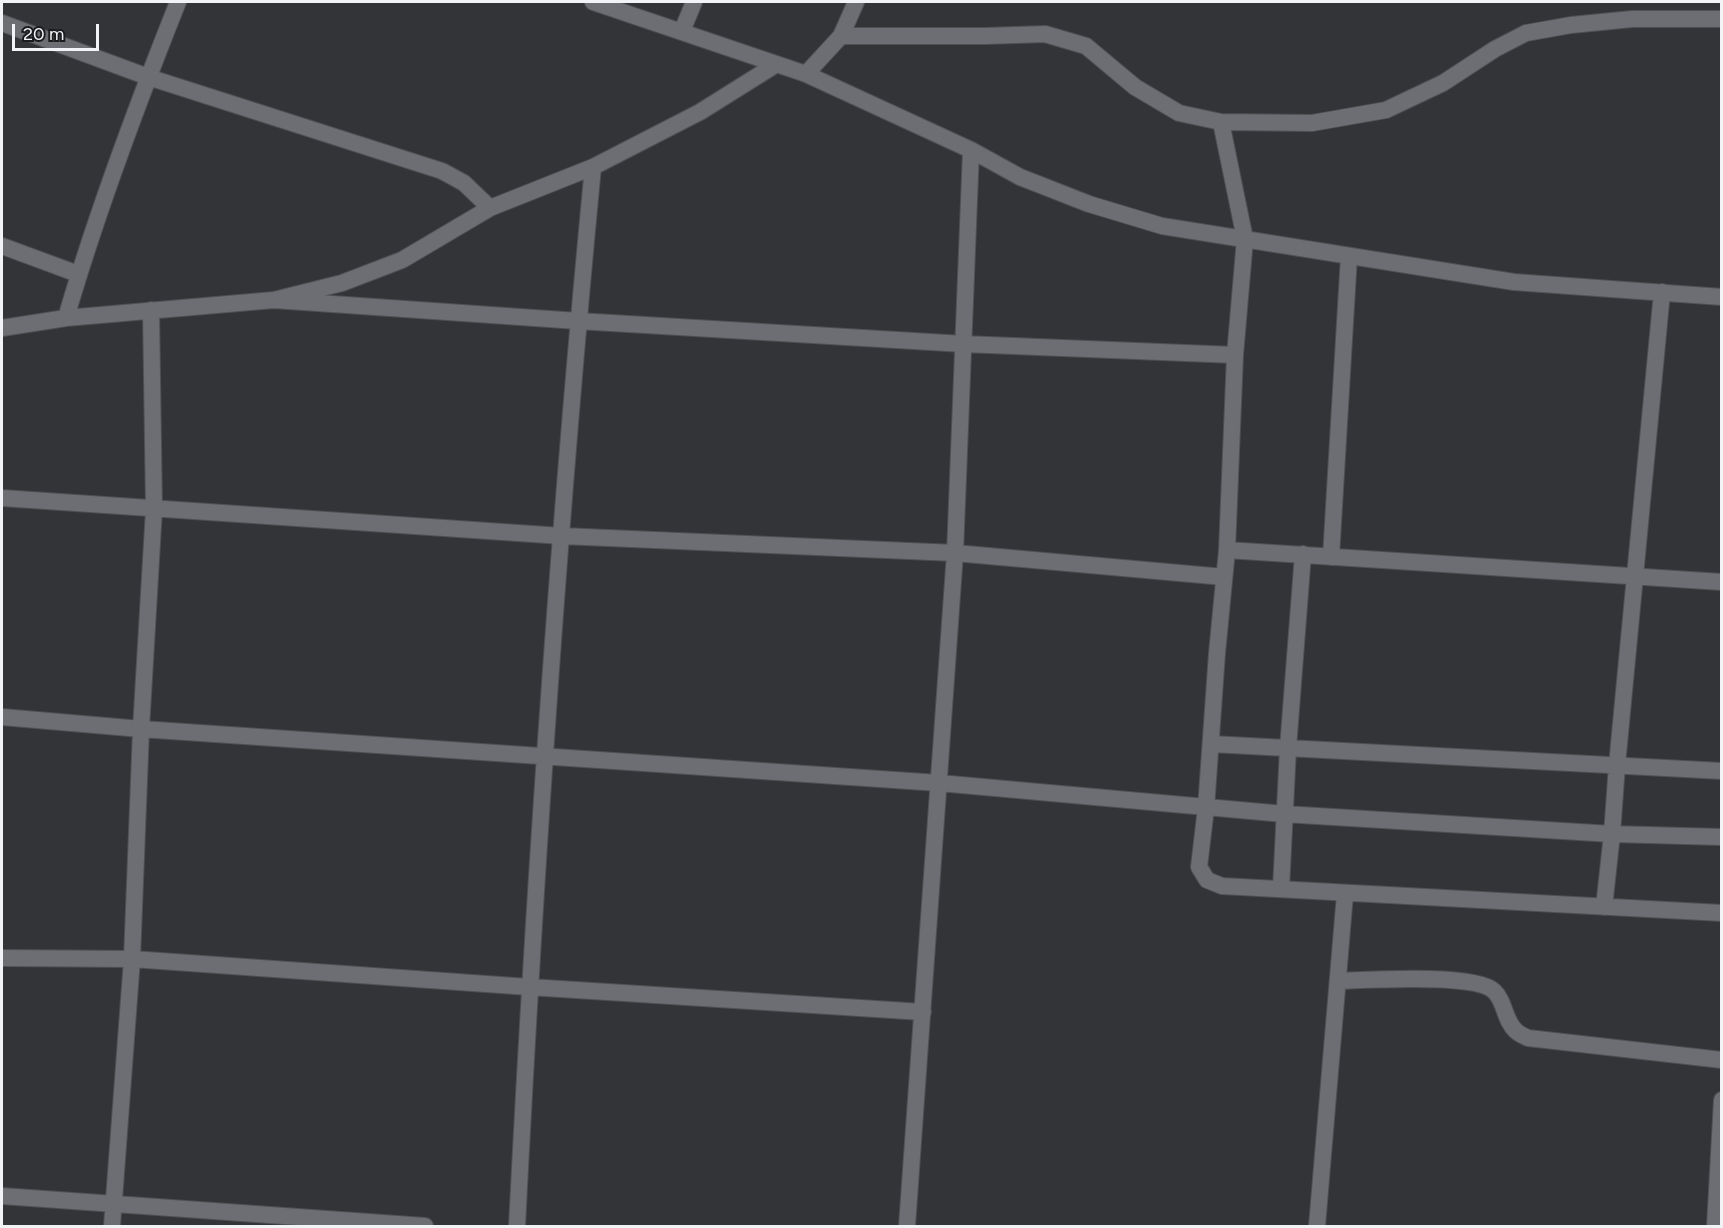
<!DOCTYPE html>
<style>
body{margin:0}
#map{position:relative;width:1723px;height:1228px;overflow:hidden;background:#333438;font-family:Figtree,sans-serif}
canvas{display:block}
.frame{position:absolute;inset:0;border:3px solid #f2f3f6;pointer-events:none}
.scale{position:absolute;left:12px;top:24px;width:87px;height:27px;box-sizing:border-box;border:3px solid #f2f3f6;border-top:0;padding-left:8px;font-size:18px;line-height:21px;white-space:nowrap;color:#f2f3f6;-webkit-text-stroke:4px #1b1c1e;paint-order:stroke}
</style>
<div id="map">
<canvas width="1723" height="1228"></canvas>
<div class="frame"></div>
<div class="scale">20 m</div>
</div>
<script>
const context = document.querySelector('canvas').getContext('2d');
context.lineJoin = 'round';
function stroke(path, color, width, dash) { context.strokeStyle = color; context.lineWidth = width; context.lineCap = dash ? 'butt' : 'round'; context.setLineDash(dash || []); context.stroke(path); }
const minor = new Path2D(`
 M 593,2 L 806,74 L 971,150 L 1020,177 L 1089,204 L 1162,226 L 1514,282 L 1722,297
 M 2,23 L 148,77 L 442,171 L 464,183 L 490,208
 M 682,31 L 694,2
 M 841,36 L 985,36 L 1045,34 L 1086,46 L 1135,87 L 1179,113 L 1221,122 L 1312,123 L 1386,110 L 1443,83 L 1495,49 L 1526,33 L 1571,25 L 1632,19 L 1722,19
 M 806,74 L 841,36 L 856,2
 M 1221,122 L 1245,239 L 1235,355 L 1227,550 L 1217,653 L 1206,808 L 1199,867 L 1207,880 L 1222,886 L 1722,913
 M 2,246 L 78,274
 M 274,300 L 578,321 L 964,344 L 1235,355
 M 66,318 C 97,211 137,105 178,2
 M 2,328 L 66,318 L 274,300 L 342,283 L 402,260 L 490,208 L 593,167 L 700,112 L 775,65
 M 2,498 L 562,536 L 955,553 L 1224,577
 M 1227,550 L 1722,582
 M 1331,557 L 1349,256
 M 2,717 L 141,729 L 939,783 L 1284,814 L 1612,834 L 1722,837
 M 1211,744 L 1722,771
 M 1281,889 L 1288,748 L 1303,554
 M 1604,907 L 1612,834 L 1617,765 L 1662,292
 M 2,958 L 132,959 L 529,987 L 923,1012
 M 1338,981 C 1367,980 1475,973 1494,991 C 1505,1001 1504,1020 1516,1031 C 1519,1034 1524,1036 1528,1038 L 1722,1060
 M 2,1196 L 425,1226
 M 112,1226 L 132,959 L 141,729 L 154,509 L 151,310
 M 517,1226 C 535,873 559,520 593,167
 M 907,1226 L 955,553 L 971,150
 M 1317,1226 L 1345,894
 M 1715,1226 L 1722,1100`);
stroke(minor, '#4f5053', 18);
stroke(minor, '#6d6e73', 16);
</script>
